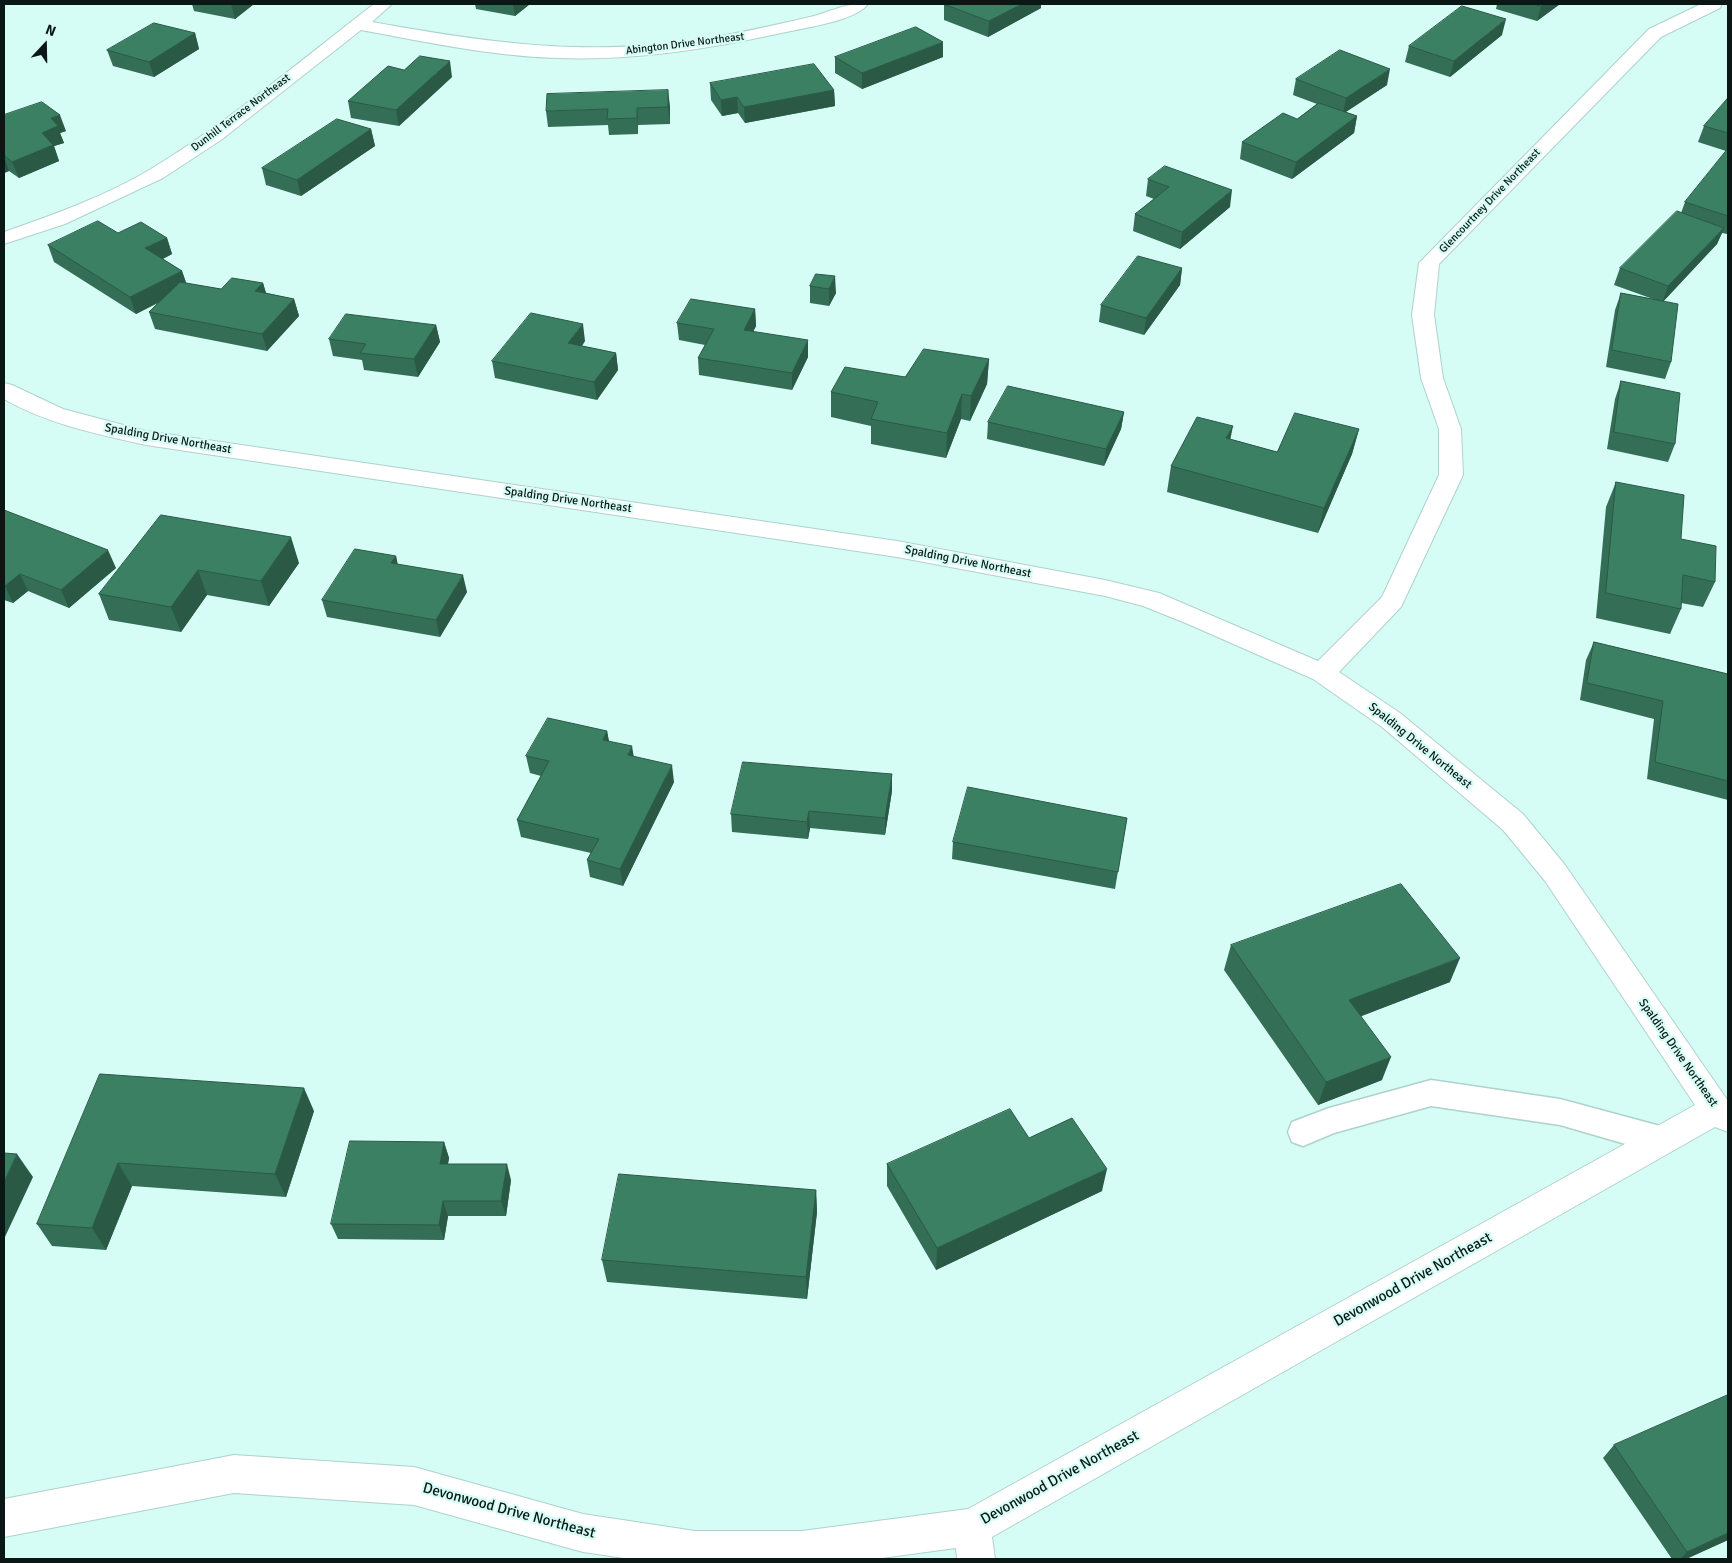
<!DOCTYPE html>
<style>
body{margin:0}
#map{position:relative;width:1732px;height:1563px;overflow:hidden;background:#d6fcf6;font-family:Signika,sans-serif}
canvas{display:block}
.frame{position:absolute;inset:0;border:5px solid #0a1715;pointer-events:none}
.north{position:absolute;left:20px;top:20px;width:50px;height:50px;-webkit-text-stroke:4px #d6fcf6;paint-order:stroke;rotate:21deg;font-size:14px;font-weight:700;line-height:20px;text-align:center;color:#0a1715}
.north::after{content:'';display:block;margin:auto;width:18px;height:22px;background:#0a1715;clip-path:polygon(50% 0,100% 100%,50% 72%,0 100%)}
</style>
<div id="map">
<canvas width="1732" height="1563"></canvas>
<div class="frame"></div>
<div class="north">N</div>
</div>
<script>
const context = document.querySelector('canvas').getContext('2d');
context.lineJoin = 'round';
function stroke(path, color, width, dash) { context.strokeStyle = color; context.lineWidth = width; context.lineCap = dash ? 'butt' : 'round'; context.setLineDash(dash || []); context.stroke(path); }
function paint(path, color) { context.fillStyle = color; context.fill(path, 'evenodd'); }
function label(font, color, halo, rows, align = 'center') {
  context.font = font + ' Signika,sans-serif'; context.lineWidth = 4.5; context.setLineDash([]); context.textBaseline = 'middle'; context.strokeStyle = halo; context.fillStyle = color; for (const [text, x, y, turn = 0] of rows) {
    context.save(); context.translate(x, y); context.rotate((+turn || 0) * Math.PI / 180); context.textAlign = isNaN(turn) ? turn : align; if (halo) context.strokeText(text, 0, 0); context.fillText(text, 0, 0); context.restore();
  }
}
const service = new Path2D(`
 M 1431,1080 L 1560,1099 L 1660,1126 L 1671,1130 L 1675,1140 L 1671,1150 L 1660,1154 L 1560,1125 L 1431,1106 L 1334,1133 L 1303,1146 L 1292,1142 L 1288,1132 L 1292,1122 L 1329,1108 Z`);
const minor = new Path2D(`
 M 374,4 L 392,4 L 372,22 C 484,42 577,56 691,41 C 731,35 771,26 810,17 C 831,12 846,2 868,4 C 857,20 809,27 791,31 C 713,48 637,61 557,58 C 491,56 426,42 361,30 L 221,140 L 163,178 L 65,224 L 4,244 L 4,232 C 53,215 106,196 151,169 C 230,121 301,60 374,4 Z
 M 1701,4 L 1722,4 L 1720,8 L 1661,37 L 1439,264 L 1434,315 L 1443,378 L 1461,429 L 1463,475 L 1401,607 L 1339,672 L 1400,713 L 1523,814 L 1565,865 L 1728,1101 L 1728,1132 L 1715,1127 L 992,1537 L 995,1559 L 957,1559 L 956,1548 L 874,1559 L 631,1559 L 583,1552 L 414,1505 L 234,1493 L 4,1537 L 4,1499 L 234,1455 L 414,1467 L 583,1514 L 695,1531 L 802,1531 L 968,1509 L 1695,1105 L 1545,881 L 1503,830 L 1382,727 L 1313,679 L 1188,624 L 1143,606 L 1105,596 L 897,557 L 146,445 C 97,434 47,424 4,399 L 4,383 L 12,385 L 63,409 L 146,431 L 897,541 L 1105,580 L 1159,593 L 1318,661 L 1382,597 L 1439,475 L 1439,429 L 1421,378 L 1412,315 L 1419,263 L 1649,29 Z`);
stroke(service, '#aed2cc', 3);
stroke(minor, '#aed2cc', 2);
paint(service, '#fff');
paint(minor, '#fff');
paint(new Path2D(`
 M 192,4 L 254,4 L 235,19 L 194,11 Z
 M 475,4 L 530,4 L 515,16 L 476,9 Z
 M 944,4 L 1041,8 L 988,37 L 944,20 Z
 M 1497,4 L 1560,4 L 1537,21 L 1496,9 Z
 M 195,33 L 199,49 L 154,77 L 113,66 L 107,50 Z
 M 1502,35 L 1450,77 L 1405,62 L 1409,46 Z
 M 835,57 L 943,57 L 862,89 L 835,73 Z
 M 404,70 L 452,77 L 399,126 L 351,118 L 348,101 Z
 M 1296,79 L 1387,85 L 1345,112 L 1357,116 L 1354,133 L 1292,179 L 1240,159 L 1242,142 L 1297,119 L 1317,104 L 1293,95 Z
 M 710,83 L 834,90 L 835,106 L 745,123 L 738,113 L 722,116 L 711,100 Z
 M 1728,98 L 1728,232 L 1727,234 L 1722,233 L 1717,244 L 1663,301 L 1671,362 L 1665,379 L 1606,367 L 1615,310 L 1621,293 L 1653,299 L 1614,285 L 1620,268 L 1681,213 L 1685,202 L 1726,151 L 1698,142 L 1704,126 Z
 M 670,106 L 670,124 L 638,125 L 638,134 L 609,135 L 608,125 L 548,127 L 546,111 Z
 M 4,115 L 66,131 L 60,133 L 64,143 L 54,146 L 59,161 L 19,178 L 9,171 L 4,173 Z
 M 371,129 L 375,146 L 301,196 L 266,185 L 262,168 Z
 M 1148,179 L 1230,207 L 1180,249 L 1133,231 L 1135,214 L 1154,199 L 1146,196 Z
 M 118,233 L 167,238 L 172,254 L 163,259 L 182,271 L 186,283 L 221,289 L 263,283 L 266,293 L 294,299 L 299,316 L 267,351 L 155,329 L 149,312 L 160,301 L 136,314 L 54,262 L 48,245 Z
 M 1182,268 L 1180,285 L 1144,335 L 1099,322 L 1101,305 Z
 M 816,274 L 836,293 L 829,306 L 810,303 L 810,286 Z
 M 755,309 L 756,326 L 753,332 L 808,357 L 792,390 L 699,375 L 698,358 L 705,345 L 679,340 L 677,323 Z
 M 436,325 L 440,342 L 418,377 L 364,370 L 362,360 L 333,356 L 329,339 Z
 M 585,341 L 582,346 L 616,353 L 618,370 L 597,400 L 495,378 L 492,361 Z
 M 989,359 L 987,384 L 970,421 L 961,419 L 946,458 L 871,444 L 871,426 L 831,417 L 831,392 Z
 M 1621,381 L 1675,444 L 1668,462 L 1607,449 L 1615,399 Z
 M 1124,412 L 1121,429 L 1104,466 L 987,439 L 988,422 Z
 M 1359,429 L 1352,454 L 1318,533 L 1167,492 L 1171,466 L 1230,439 L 1277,452 Z
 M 1616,482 L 1681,539 L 1715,582 L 1703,607 L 1681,603 L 1681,609 L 1670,634 L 1596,618 L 1606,507 Z
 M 4,510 L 116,568 L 69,608 L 28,591 L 13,603 L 4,600 Z
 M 161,515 L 299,563 L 269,606 L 207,595 L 181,632 L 109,620 L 99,594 Z
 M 396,556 L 397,564 L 467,592 L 440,637 L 327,617 L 322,600 Z
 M 1594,642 L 1728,674 L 1728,800 L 1647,779 L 1654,719 L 1580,700 L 1586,660 Z
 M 607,731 L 609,741 L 674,782 L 623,886 L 590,877 L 587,860 L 591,853 L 521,837 L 517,820 L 541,776 L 530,773 L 526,756 Z
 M 892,791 L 885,835 L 810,828 L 808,839 L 732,832 L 731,814 Z
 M 1127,818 L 1115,889 L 952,859 L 953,842 Z
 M 1231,945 L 1450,982 L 1361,1016 L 1382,1080 L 1318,1105 L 1224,970 Z
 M 100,1074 L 314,1111 L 286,1197 L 132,1186 L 106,1250 L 52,1246 L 37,1224 Z
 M 1029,1138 L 1102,1191 L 936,1270 L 887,1186 L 887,1164 Z
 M 444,1142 L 449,1158 L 448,1164 L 511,1180 L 506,1216 L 448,1216 L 444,1240 L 338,1239 L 331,1224 Z
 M 816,1190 L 817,1212 L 807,1299 L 607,1282 L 602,1260 Z
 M 1728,1395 L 1728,1540 L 1686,1559 L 1672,1559 L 1603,1458 L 1614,1445 Z`), '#346e56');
paint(new Path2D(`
 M 231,4 L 254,4 L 235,19 Z
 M 513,4 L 530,4 L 515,16 Z
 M 1022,4 L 1041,4 L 1041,8 L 988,37 L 989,21 Z
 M 1544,4 L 1560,4 L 1537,21 L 1541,6 Z
 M 1506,19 L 1502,35 L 1450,77 L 1454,61 Z
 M 195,33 L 199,49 L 154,77 L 149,62 Z
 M 943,42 L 943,57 L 862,89 L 862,73 Z
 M 450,61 L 452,77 L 399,126 L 396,110 Z
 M 1390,69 L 1387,85 L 1343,114 L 1346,98 Z
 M 668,90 L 670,106 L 670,124 L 668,107 Z
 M 834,90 L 835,106 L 745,123 L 744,107 Z
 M 737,97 L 738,113 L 722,116 L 721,100 Z
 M 637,108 L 638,125 L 638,134 L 637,118 Z
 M 60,115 L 66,131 L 60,133 L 64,143 L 54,146 L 59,161 L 19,178 L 12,162 L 42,133 L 51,118 Z
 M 1357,116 L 1354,133 L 1292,179 L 1296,162 Z
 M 371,129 L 375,146 L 301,196 L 297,180 Z
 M 4,156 L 9,171 L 4,173 Z
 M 1232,190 L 1230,207 L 1180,249 L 1182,232 Z
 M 1724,228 L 1717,244 L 1662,303 L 1668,286 Z
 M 167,238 L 172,254 L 150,265 L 145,248 Z
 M 1182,268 L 1180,285 L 1144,335 L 1146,318 Z
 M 182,271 L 188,288 L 136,314 L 130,297 Z
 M 835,276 L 836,293 L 829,306 L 829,289 Z
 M 263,283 L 268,300 L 255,291 Z
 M 294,299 L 299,316 L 267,351 L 262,334 Z
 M 755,309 L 756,326 L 745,347 L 744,330 Z
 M 583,324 L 585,341 L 571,360 L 568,343 Z
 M 436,325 L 440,342 L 418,377 L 414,359 Z
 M 808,340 L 808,357 L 792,390 L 792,373 Z
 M 616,353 L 618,370 L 597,400 L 594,382 Z
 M 989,359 L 987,384 L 970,421 L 971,396 Z
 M 962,394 L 961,419 L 946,458 L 947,433 Z
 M 1124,412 L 1121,429 L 1104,466 L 1106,449 Z
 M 1233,426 L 1228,451 L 1226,438 Z
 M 1359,429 L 1352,454 L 1318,533 L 1324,508 Z
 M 291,537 L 299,563 L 269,606 L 261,581 Z
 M 108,550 L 116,568 L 69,608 L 61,590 Z
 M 396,556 L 400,574 L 391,563 Z
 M 198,570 L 207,595 L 181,632 L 171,607 Z
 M 20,574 L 28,591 L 13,603 L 5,586 Z
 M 463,575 L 467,592 L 440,637 L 436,620 Z
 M 607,731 L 610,748 L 603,740 Z
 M 632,746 L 635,764 L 628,755 Z
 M 672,765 L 674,782 L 623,886 L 620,869 Z
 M 892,774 L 892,791 L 885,835 L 885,818 Z
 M 809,811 L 810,828 L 808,839 L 807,822 Z
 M 1460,958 L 1450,982 L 1341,1024 L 1349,1000 Z
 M 1391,1057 L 1382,1080 L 1318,1105 L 1326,1082 Z
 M 304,1088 L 314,1111 L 286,1197 L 275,1174 Z
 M 444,1142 L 449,1158 L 445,1179 L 440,1164 Z
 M 17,1154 L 33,1177 L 4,1239 L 4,1182 Z
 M 118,1163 L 132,1186 L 106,1250 L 92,1228 Z
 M 507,1164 L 511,1180 L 506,1216 L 501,1201 Z
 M 1107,1169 L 1102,1191 L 936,1270 L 937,1248 Z
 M 816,1190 L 817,1212 L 807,1299 L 806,1277 Z
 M 443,1201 L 448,1216 L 444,1240 L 439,1225 Z
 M 1728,1533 L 1728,1540 L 1686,1559 L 1680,1559 L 1687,1552 Z`), '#2a5a46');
const building = new Path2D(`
 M 944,4 L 1022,4 L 989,21 Z
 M 1535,4 L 1544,4 L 1541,6 Z
 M 1462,6 L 1506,19 L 1454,61 L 1409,46 Z
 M 154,23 L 195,33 L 149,62 L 107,50 Z
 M 916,27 L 943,42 L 862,73 L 835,57 Z
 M 1340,50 L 1390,69 L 1346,98 L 1296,79 Z
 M 420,56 L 450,61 L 396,110 L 348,101 L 388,66 L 404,70 Z
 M 814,64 L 834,90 L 744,107 L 737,97 L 721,100 L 710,83 Z
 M 668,90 L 668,107 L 637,108 L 637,118 L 607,119 L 608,109 L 546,111 L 547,94 Z
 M 1728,98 L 1728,133 L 1704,126 Z
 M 42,102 L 60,115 L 51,118 L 58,126 L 42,133 L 53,145 L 12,162 L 4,155 L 4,115 Z
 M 1319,103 L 1357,116 L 1296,162 L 1242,142 L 1283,113 L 1297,119 Z
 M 337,119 L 371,129 L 297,180 L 262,168 Z
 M 1727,150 L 1728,151 L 1728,216 L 1685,202 Z
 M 1165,166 L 1232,190 L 1182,232 L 1135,214 L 1169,187 L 1148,179 Z
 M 1677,211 L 1724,228 L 1668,286 L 1620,268 Z
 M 98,221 L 118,233 L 141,222 L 167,238 L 145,248 L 182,271 L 130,297 L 48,245 Z
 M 1138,256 L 1182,268 L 1146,318 L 1101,305 Z
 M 816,274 L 835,276 L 829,289 L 810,286 Z
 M 232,278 L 263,283 L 255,291 L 294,299 L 262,334 L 149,312 L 180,282 L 221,289 Z
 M 1621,293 L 1678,304 L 1671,362 L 1612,350 Z
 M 691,299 L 755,309 L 744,330 L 808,340 L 792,373 L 698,358 L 714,329 L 677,323 Z
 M 531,313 L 583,324 L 568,343 L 616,353 L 594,382 L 492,361 Z
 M 346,314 L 436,325 L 414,359 L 360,353 L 366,344 L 329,339 Z
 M 924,349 L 989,359 L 971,396 L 962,394 L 947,433 L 871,419 L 878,402 L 831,392 L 845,367 L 905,377 Z
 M 1621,381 L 1680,393 L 1675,444 L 1614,432 Z
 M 1008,386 L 1124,412 L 1106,449 L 988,422 Z
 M 1295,413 L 1359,429 L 1324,508 L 1171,466 L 1197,417 L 1233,426 L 1226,438 L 1277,452 Z
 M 1616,482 L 1684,495 L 1681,539 L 1716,546 L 1715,582 L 1683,575 L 1681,609 L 1606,593 Z
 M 4,510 L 108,550 L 61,590 L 20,574 L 5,586 L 4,585 Z
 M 161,515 L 291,537 L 261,581 L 198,570 L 171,607 L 99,594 Z
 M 355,549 L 396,556 L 391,563 L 463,575 L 436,620 L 322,600 Z
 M 1594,642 L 1728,674 L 1728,781 L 1655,762 L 1663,701 L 1587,683 Z
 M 548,718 L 607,731 L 603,740 L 632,746 L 628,755 L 672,765 L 620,869 L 587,860 L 599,839 L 517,820 L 549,761 L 526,756 Z
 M 743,762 L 892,774 L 885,818 L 809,811 L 807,822 L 731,814 Z
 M 968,787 L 1127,818 L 1118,872 L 953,842 Z
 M 1401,884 L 1460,958 L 1349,1000 L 1391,1057 L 1326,1082 L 1231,945 Z
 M 100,1074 L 304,1088 L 275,1174 L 118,1163 L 92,1228 L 37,1224 Z
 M 1010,1109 L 1029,1138 L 1072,1118 L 1107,1169 L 937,1248 L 887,1164 Z
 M 350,1141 L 444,1142 L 440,1164 L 507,1164 L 501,1201 L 443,1201 L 439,1225 L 331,1224 Z
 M 4,1153 L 17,1154 L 4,1182 Z
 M 619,1174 L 816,1190 L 806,1277 L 602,1260 Z
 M 1728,1395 L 1728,1533 L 1687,1552 L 1614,1445 Z`);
paint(building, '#3c8064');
stroke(building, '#2a5a46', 1);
label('11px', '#0a1715', '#d6fcf6', [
 ["Abington Drive Northeast",685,44,-7],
 ["Dunhill Terrace Northeast",241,113,-37],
 ["Glencourtney Drive Northeast",1490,201,-46]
]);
label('12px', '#0a1715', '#d6fcf6', [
 ["Spalding Drive Northeast",168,439,10],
 ["Spalding Drive Northeast",568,500,8],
 ["Spalding Drive Northeast",968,562,11],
 ["Spalding Drive Northeast",1420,746,39],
 ["Spalding Drive Northeast",1678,1053,55]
]);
label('15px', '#0a1715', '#d6fcf6', [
 ["Devonwood Drive Northeast",1413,1280,-29],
 ["Devonwood Drive Northeast",1060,1478,-29],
 ["Devonwood Drive Northeast",509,1511,15]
]);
</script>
